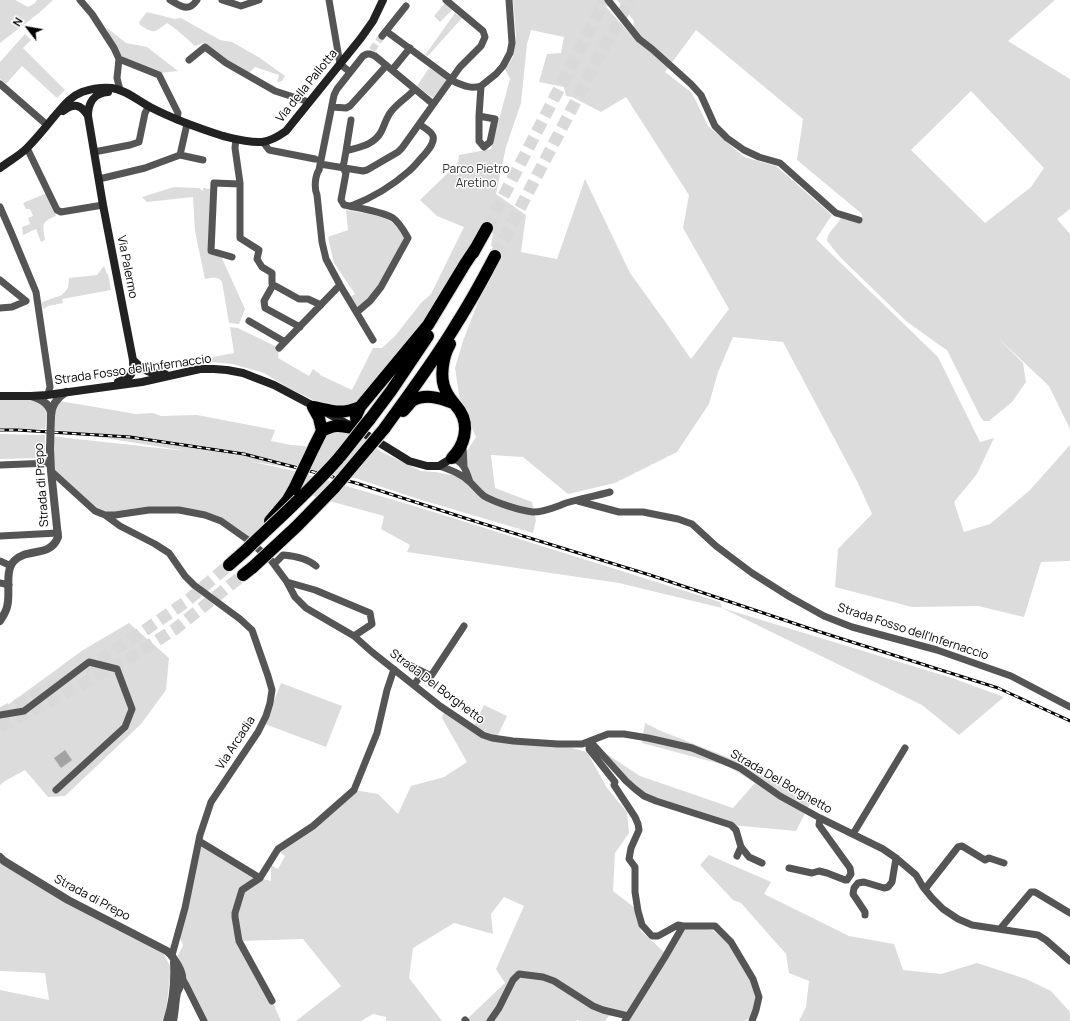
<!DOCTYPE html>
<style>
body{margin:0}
#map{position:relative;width:1070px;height:1021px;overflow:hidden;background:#fff;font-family:Manrope,sans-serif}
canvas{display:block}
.north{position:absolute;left:8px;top:8px;width:40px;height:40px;-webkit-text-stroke:3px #fff;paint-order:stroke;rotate:301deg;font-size:11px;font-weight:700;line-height:16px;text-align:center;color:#000}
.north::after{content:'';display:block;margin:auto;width:14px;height:18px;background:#000;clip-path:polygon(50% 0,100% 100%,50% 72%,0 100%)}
</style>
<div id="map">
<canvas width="1070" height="1021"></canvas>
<div class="north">N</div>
</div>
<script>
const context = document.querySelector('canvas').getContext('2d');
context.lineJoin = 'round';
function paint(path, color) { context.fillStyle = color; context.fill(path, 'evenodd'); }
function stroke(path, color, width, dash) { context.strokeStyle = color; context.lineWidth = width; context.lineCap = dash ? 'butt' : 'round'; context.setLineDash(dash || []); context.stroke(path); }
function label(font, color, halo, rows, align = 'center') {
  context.font = font + ' Manrope,sans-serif'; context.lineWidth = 3; context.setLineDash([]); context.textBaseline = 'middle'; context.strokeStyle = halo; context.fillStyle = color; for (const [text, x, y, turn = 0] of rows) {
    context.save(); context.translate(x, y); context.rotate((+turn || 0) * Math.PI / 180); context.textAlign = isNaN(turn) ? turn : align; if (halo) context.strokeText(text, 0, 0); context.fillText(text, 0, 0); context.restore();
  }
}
paint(new Path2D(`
 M 0,0 L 15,0 L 28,7 L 35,3 L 37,0 L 53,0 L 39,13 L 0,43 Z
 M 513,0 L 600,0 L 632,36 L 634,21 L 617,0 L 1055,0 L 1008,41 L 1070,79 L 1070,209 L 1057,219 L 1070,234 L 1070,429 L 1049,386 L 997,337 L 1023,363 L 1026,382 L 1012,402 L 989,421 L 984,421 L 981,418 L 947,350 L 942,347 L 906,321 L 840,257 L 827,241 C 827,231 839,225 842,215 L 859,220 L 862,217 L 862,214 L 797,160 L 803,119 L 696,30 L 665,72 L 692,93 L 708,126 L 744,157 L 776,166 L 832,215 L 816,239 L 938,357 L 980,442 L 994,438 L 977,474 L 954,502 L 964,532 L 990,524 L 1030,490 L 1070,445 L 1070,561 L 1041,562 L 1024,617 L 978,606 L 912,607 L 835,587 L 838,549 L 872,514 L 858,483 L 783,342 L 733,337 L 718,372 L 709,404 L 677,452 L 615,483 L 568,494 L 523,457 L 491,455 L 495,488 L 532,502 L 536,520 L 533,533 L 418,499 L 355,478 L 248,461 L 295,471 L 421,508 L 720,602 L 722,608 L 952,678 L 1004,697 L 959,735 L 922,705 L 722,608 L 619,583 L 407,552 L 410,545 L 381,529 L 384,516 L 333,502 L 290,489 L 269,518 L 248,540 L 221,521 L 179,510 L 105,515 L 51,471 L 50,436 L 186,451 L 55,430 L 54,413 L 60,401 L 136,414 L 153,413 L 161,416 L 197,415 L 275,430 L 271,441 L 291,445 L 318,447 L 325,434 L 336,428 L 364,437 L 380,451 L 421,471 L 435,472 L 457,476 L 466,483 L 466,464 L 467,451 L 476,437 L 460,401 L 455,368 L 463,341 L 485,284 L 503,253 L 491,246 L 493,233 L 481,230 L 433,316 L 367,395 L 349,410 L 327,407 L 285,386 L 264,373 L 232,364 L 202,361 L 202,359 L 234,353 L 230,327 L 238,328 L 279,348 L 278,358 L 309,376 L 313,369 L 320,374 L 320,375 L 352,390 L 373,348 L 382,348 L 395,336 L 421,303 L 431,294 L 464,227 L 437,216 L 420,200 L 458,163 L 459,155 L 491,149 L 510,79 L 505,69 L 513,57 L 516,35 ZM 531,30 L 564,37 L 561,53 L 547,54 L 539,82 L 564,87 L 566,96 L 572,97 L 601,112 L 626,97 L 689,195 L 683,228 L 729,309 L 691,359 L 664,320 L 630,273 L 585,179 L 557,259 L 521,252 L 526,215 L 496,194 L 506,147 L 521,103 L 527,44 ZM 971,91 L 1044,168 L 1031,187 L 985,223 L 911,150 Z
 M 445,3 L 453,9 L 440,22 L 434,16 Z
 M 147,12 L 175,19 L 181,18 L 220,40 L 232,42 L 260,58 L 285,76 L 282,81 L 277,82 L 279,75 L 255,67 L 249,73 L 227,61 L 203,43 L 195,46 L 177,30 L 167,23 C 154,33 154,34 140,25 L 139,22 Z
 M 455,13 L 462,18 L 428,56 L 425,55 Z
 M 106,27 L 126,43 L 147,47 L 178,71 L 160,73 L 120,57 Z
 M 25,34 L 31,40 L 23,48 L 65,90 L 57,98 L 22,66 L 6,84 L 0,79 L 0,62 Z
 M 429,68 L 445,78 L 446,82 L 433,98 L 417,86 Z
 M 174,187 L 199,188 L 203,191 L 203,188 L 210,189 L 209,239 L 210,252 L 220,254 L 245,309 L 239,324 L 229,323 L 222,282 C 218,276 212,278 205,279 L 195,231 L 193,197 L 147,202 L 142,197 Z
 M 47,193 L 54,207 L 56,216 C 40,222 43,225 45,240 L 41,242 L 36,229 L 23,235 L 22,227 L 30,224 L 28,218 L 33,216 L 30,209 L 26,209 L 23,203 Z
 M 346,210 C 367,214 397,215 404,238 L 379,286 L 369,299 L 357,307 L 350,297 L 355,294 L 334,263 L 328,237 L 348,230 Z
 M 104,266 L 107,274 L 108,274 L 111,290 L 62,299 L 63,303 L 48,306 L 43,309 L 42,302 L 62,295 L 68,288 L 69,278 L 97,275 Z
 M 0,398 L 30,398 L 46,407 L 47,414 L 45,429 L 0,429 Z
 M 0,434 L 45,435 L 45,458 L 0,459 Z
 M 129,623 L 169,658 L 166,690 L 141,724 L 65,796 L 48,797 L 25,770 L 5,781 L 0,785 L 0,708 L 5,707 L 83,650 Z
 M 281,683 L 342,706 L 326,747 L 265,724 Z
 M 484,705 L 507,716 L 497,737 L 474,726 Z
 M 444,712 L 481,738 L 508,744 L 568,747 L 587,752 L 607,788 L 627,812 L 629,833 L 615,853 L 613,891 L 635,908 L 641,931 L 664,952 L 627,1012 L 609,1016 L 605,1021 L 579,1021 L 577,1020 L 576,1021 L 465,1021 L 505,983 L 496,969 L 524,906 L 504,897 L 491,914 L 493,934 L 454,923 L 413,948 L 409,978 L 442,1021 L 386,1021 L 386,1017 L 373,1014 L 361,1021 L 296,1021 L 341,986 L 303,939 L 240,941 L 272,1001 L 281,1021 L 207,1021 L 186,978 L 178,956 L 183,945 L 178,934 L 199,841 L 260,878 L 271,881 L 271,865 L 278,869 L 285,856 L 278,851 L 354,790 L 378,794 L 398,814 L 411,786 L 444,777 L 467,762 L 442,718 Z
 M 645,723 L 661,731 L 737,761 L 812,800 L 796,831 L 731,825 L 644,796 L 596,747 L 640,776 L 733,808 L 755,783 L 728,766 L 642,743 Z
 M 709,855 L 771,882 L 764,894 L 849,936 L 894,944 L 903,970 L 941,974 L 977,963 L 1026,979 L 1051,991 L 1070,1012 L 1070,1021 L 799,1021 L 806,1007 L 809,981 L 789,973 L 786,954 L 741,903 L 733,900 L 700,865 Z
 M 0,857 L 4,861 L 167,951 L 164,954 L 171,968 L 166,1011 L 162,1021 L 0,1021 L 0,990 L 49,1000 L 45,973 L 0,971 Z
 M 684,926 L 712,930 L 732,946 L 758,995 L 751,1017 L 745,1021 L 627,1021 Z`), '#dcdcdc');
paint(new Path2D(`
 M 65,750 L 72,760 L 61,768 L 54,758 Z`), '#a3a3a3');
stroke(new Path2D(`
 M 372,50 L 382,36`), '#d9d9d9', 7, [7, 3.5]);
stroke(new Path2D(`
 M 487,228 L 605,0
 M 495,256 L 602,51 L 630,0
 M 84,669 L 141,633 L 187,601 L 229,565
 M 0,714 L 59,683
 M 0,727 L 67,693 L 136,654 L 175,629 L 243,575`), '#d9d9d9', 12, [12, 6]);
const motorway = new Path2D(`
 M 473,253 L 487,228
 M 450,344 C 443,356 439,378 446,391 C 449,398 455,404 460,411 C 470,427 464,446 452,458
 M 313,407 C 333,411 340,415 360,407 L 428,325 L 465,264 L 477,246
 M 313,407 L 319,418 L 322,431 L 314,447
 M 403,411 C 406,408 409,404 412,401 C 425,393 440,398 453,403
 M 370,419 L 391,391 L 428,336
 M 384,429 C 409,394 435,360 457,323 C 471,301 483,279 495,256
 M 322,431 C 336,423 342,426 357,429 L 356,416 L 360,407
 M 270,521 L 287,501 L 294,489
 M 229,565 L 246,550
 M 243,575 L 253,567`);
stroke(motorway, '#dbdbdb', 14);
stroke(new Path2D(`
 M 80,0 L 92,14 L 114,48 L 119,59 L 117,78 L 120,90
 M 170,0 C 181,6 188,13 197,0
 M 222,0 L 241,6 L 259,0
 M 329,0 L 340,64 L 350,72
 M 608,0 L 639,39 L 652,49 L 691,84 L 701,95 L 715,126 L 727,138 L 744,150 L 759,157 L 780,163 L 836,213 L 859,220
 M 386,31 L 455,82 C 464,86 472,89 481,86 L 479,116 L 479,141 L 484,147 L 490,142 L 495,119 L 479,116
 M 382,36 L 406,6
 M 370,54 L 367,54 L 363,56 L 337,89 L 334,95 L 319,170 C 315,176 314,188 317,195 L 322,242 L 326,259 L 340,285 L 373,340
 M 370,54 L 375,56 L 433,104
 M 119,59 L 159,75 L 178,113 L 177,120
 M 189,60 L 205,47 L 226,63 L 275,91 L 309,102
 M 392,70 L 410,48
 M 0,84 L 47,125
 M 481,86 L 496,74 L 503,66 L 510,53 L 512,43 L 509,0
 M 332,107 L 346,108 L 350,106 L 386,66
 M 236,139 L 235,148 L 240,183 L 240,238 L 259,250 L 257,259 L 262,267 L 272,273 L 272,284 L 299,299 L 308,299 L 321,305
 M 263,142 L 269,150 L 315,159
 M 27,148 L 57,210 L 61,212 L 103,205
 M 346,151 L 351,120
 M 94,152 L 130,145 L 139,142 L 145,113 L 149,106
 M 180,155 L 203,160
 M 320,164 L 363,171 L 367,170 L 398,152 L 402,148 L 460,67 L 481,46 L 485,37 L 483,31 L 446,0
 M 99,179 L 145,168 L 180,155 L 187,124
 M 351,206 C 372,198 392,186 409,171 C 415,166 419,160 424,155 C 428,150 435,143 433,136 C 431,131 423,127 419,124
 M 0,207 L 11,232 L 36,292 L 50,387 L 48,394
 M 232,257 L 211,251 L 214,183 L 240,184
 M 0,280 L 26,301 L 12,307 L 0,308
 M 273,285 L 264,301 L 265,308 L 300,327
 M 357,312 L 370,301 L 381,287 L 408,238 C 404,231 400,223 393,218 C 381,211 358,208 344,205 L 341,200 L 346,173 L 343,168 L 346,151 C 359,147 374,145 381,132 C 384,126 386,119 390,113 C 397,103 407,98 415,89
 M 249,321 L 285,342
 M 279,348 L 340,285
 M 463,445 L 464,467
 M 452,458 C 465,463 466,471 470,482
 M 0,465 L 50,463
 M 439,466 C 451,470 462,474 471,483 C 475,487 479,492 484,496 C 494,502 521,511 533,512 C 545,512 555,507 566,503 C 580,499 595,496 610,492
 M 51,471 L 95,511 L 105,515 L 115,515 L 149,510 L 179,510 L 205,515 L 221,521 L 248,540 L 270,559 L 287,582 L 295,597 L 306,608 L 354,636 L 372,652 L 440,706 L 483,735 L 492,738 L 513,741 L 558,744 L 582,744 L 608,734 L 624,734 L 648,738 L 692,748 L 726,762 L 740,768 L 780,796 L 820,818 L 883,849 L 896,858 L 916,875 L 923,887 L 932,898 L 943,909 L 958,919 L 972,925 L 1038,935 L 1046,940 L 1070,961
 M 578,501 L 619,512 L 643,512 L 678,519 L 692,524 L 716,546 L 752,573 L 790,597 L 824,616 L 852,627 L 937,650 L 1011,676 L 1070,707
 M 105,515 L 120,526 L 155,544 L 169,553 L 185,576 L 194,585 L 240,619 L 252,630 L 268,676 L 272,690 L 270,703 L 266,716 L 258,732 L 211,802 L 200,835 L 185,908 L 172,955
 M 0,536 L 58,533
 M 0,561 L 11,566
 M 274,564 L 283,555 C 295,556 307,558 316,566
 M 287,582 L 315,590 L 370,613 L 372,624 L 354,636
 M 0,583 L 9,585
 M 405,663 L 423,672
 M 414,685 L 423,672 L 431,676 L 464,626
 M 0,715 L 24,711 L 89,662 L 117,669 L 132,709 L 125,727 L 56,790
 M 590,741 L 589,749 L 615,782 L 614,785 L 635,817 L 638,824 L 639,830 L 631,848 L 629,859 L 635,867 L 635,892 L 638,911 L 642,925 L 652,936 L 658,936 L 678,925 L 683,926
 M 590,741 L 626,781 L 635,789 L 644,796 L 656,801 L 731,825 L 736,830 L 741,847 L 749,857 L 762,863
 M 853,834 L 905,748
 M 199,841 L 260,878 L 278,849 L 313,826 L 354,790 L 377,733 L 387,690 L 394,669
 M 737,856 L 741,847
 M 789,868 L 812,873 L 819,871 L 827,873 L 845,880 L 847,880 L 851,874 L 850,868 L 819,825 L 820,818
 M 260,878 L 242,890 L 235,913 L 235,917 L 239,941 L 272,1001
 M 925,889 L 958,847 L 962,846 L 985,860 L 989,858 L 1004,863
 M 865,915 L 865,912 L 853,894 L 854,888 L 858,883 L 864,882 L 884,888 L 888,887 L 892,882 L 896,858
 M 1000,929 L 1031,892 L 1035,892 L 1070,913
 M 179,981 L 183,980 L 186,985 L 204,1021
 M 465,1020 L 466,1021
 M 490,1021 L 499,1008 L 513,980 L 519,974 L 543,977 L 554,981 L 593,1006 L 603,1010 L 628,1016
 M 625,1021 L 665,957 L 683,926 L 715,926 L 731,942 L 753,979 L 759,997 L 756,1010 L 752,1021`), '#555', 7);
stroke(new Path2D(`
 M 31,396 C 40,399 48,402 51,412
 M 51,416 C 51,405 57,398 66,392
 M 0,621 C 3,616 6,612 7,607 C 11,594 4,571 14,561 C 28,547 50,558 58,537 L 51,471 L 50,449
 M 0,857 L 4,861 L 68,900 L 167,951 C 174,957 184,973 182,981 C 181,986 178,989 177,993 C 175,1002 175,1012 173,1021
 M 167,1021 C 173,1003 175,981 174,962`), '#555', 8);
stroke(new Path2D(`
 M 108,92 C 94,93 88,103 88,116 L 103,205 L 133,360 C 134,375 131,377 118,382
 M 63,111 C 74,103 81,104 88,116
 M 0,168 C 9,161 19,156 27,148 C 36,139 45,128 53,118 C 62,108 69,97 82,92 C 91,89 102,87 112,88 C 126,90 137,100 150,107 C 173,119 198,128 223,136 C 235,139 249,143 262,142 C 271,141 279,136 286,131 L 361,38 L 373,21 L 383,0
 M 133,360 C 142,370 152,375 165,374
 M 0,396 L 31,396 L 47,395 L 142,382 L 200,369 L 214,369 L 227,370 L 243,373 L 274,385 L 357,429 L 409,461 L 427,466 L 439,466 L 452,458`), '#222', 8);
stroke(motorway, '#000', 12);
const rail = new Path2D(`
 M 0,430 L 17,430 L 130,437 L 244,454 L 356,483 L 471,520 L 650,575 L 817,631 L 998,688 L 1070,721`);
stroke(rail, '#000', 3);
stroke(rail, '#fff', 1.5, [4.5]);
const motorwayBridge = new Path2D(`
 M 294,489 L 314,447
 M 246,550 C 277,520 309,492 338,459 C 349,446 359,432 370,419
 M 253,567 L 297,526 L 335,487 L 384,429`);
stroke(motorwayBridge, '#dbdbdb', 14, []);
stroke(new Path2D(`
 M 50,449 L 51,416`), '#555', 8);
stroke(motorwayBridge, '#000', 12);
label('12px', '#000', '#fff', [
 ["Via della Pallotta",307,86,-51],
 ["Via Palermo",127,267,79],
 ["Strada Fosso dell'Infernaccio",133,370,-8],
 ["Strada di Prepo",42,485,-94],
 ["Strada Fosso dell'Infernaccio",913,632,18],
 ["Strada Del Borghetto",437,687,37],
 ["Via Arcadia",236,743,-57],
 ["Strada Del Borghetto",781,782,30],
 ["Strada di Prepo",92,898,28]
]);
label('12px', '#333', '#fff', [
 ["Parco Pietro",476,170],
 ["Aretino",476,184]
]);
</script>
